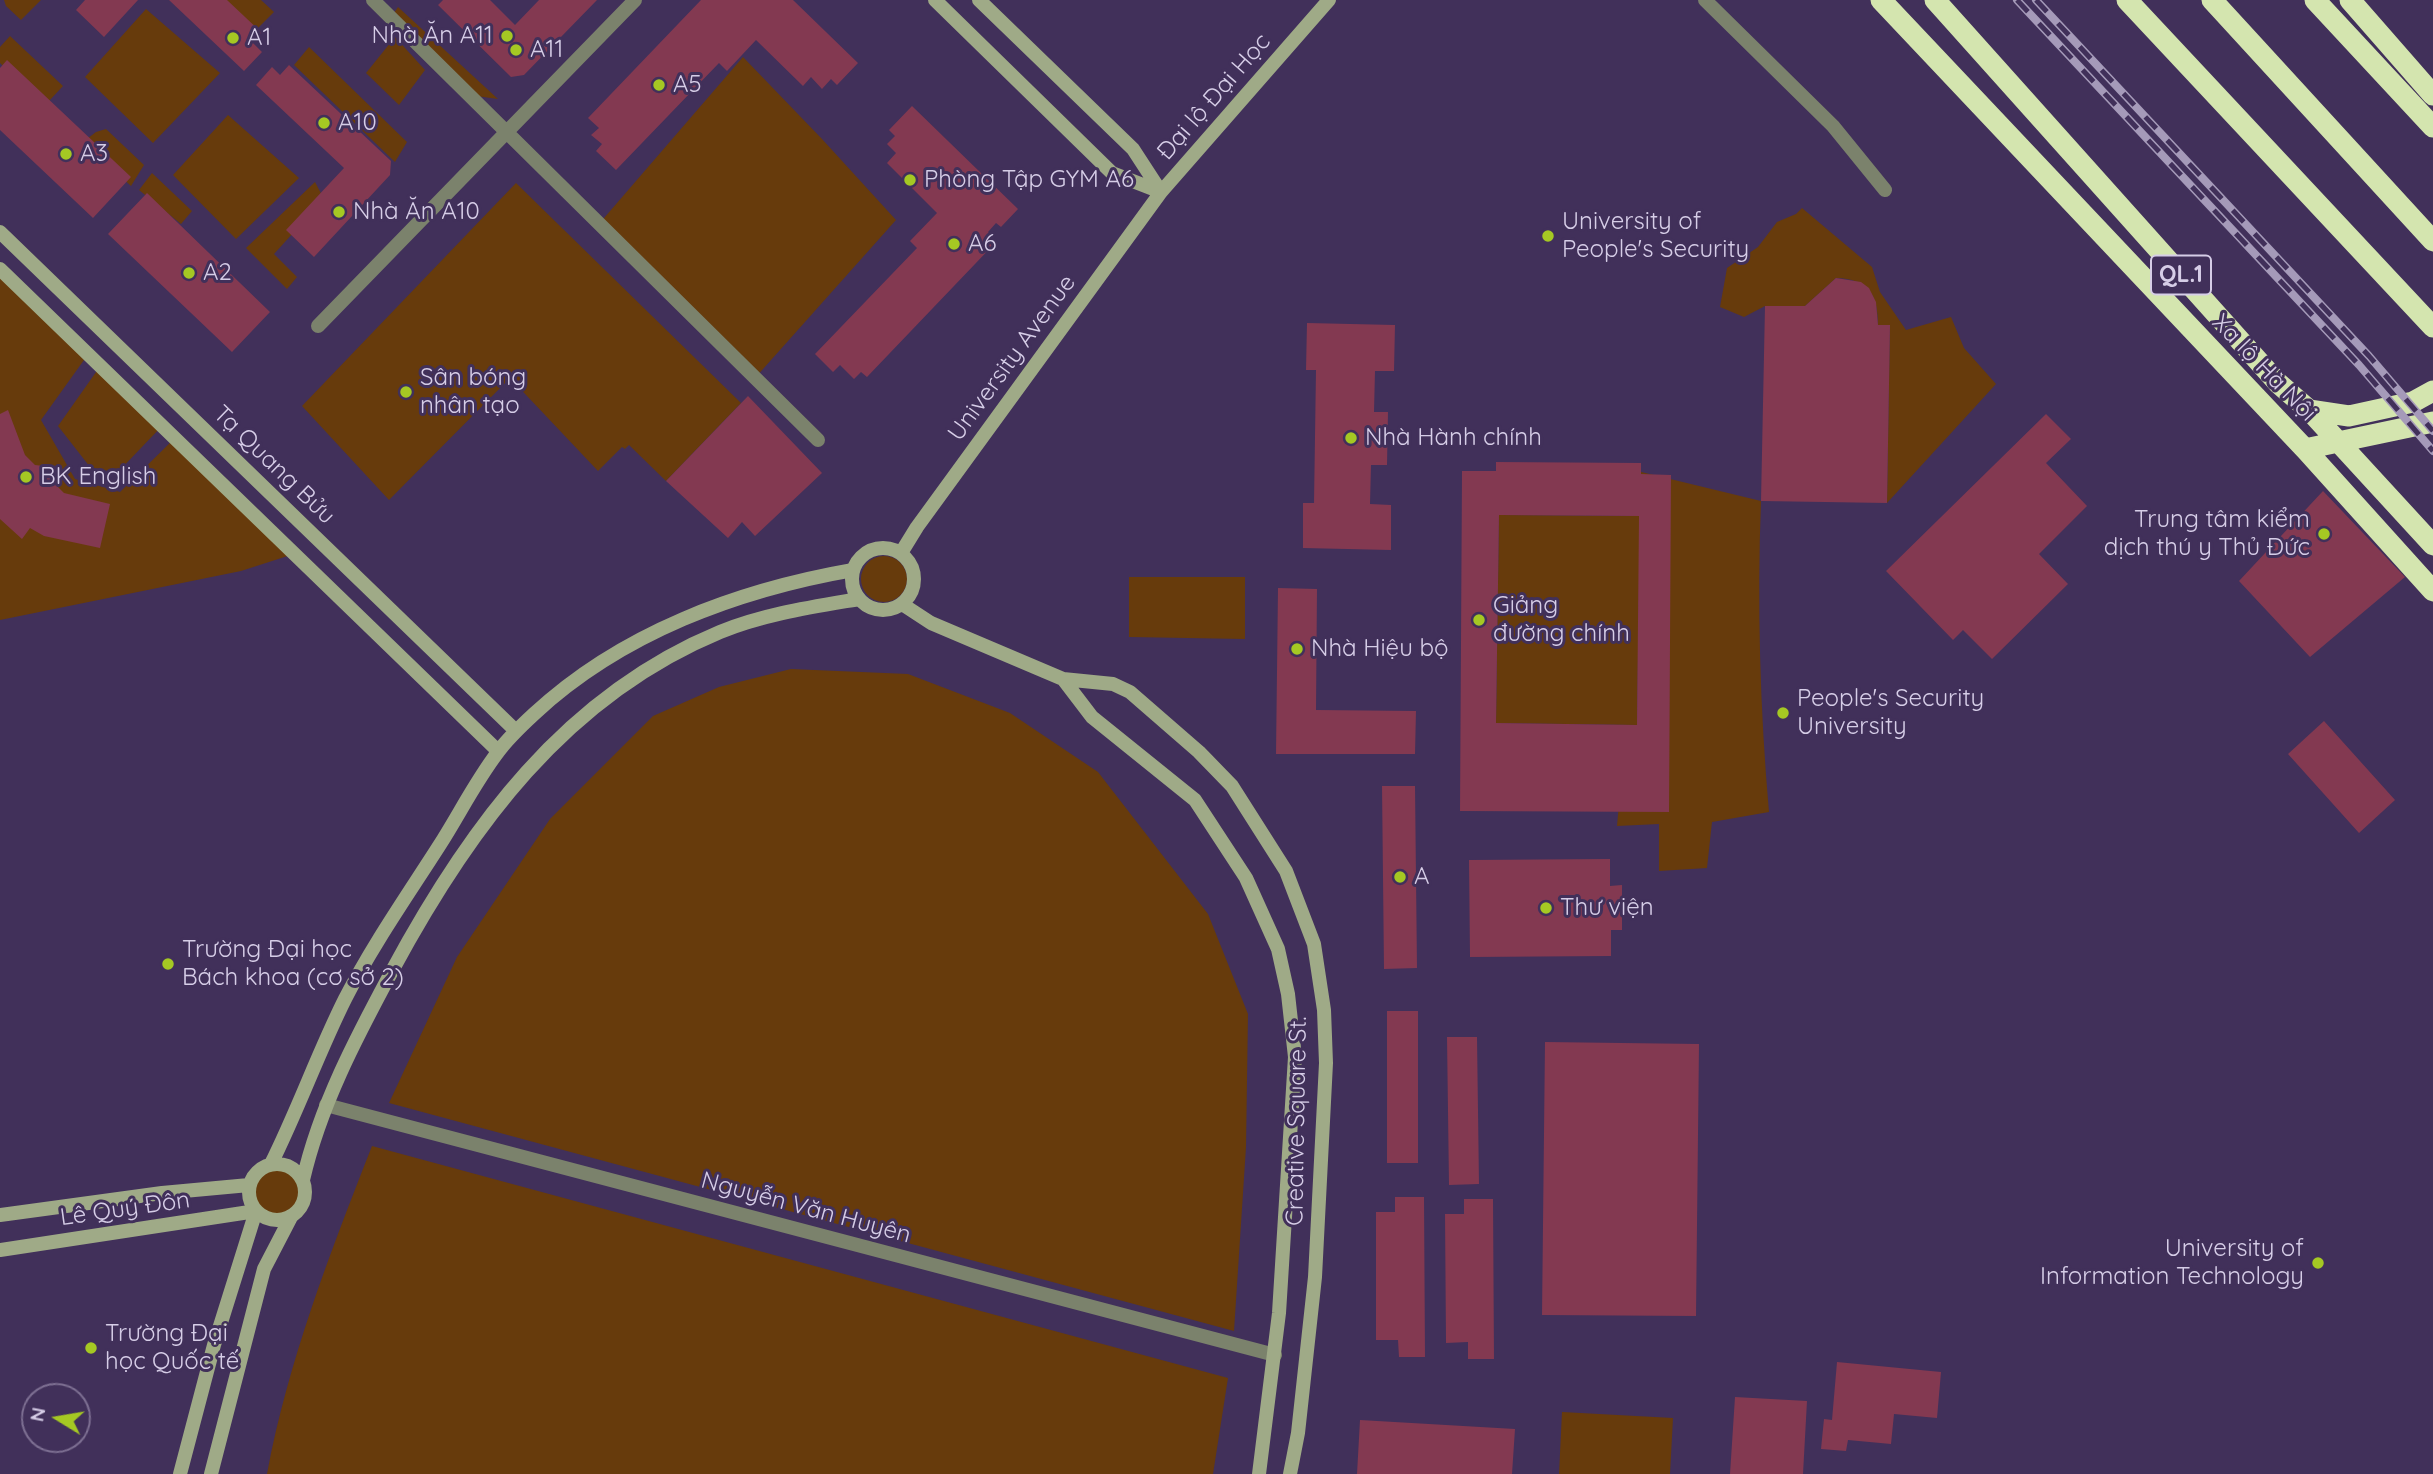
<!DOCTYPE html>
<meta charset="utf-8">
<style>
body{margin:0}
#map{position:relative;width:2433px;height:1474px;overflow:hidden;background:#41305a;font-family:Quicksand,sans-serif}
canvas{display:block}
.north{position:absolute;left:21px;top:1383px;width:70px;height:70px;box-sizing:border-box;background:#41305a;border:2px solid #7d6f92;border-radius:50%;rotate:281deg;font-size:19px;font-weight:700;line-height:28px;text-align:center;color:#d6cde7}
.north::after{content:'';display:block;margin:auto;width:24px;height:32px;background:#a5c823;clip-path:polygon(50% 0,100% 100%,50% 72%,0 100%)}
</style>
<div id="map">
<canvas width="2433" height="1474"></canvas>
<div class="north">N</div>
</div>
<script>
const context = document.querySelector('canvas').getContext('2d');
context.lineJoin = 'round';
function paint(path, color) { context.fillStyle = color; context.fill(path, 'evenodd'); }
function stroke(path, color, width, dash) { context.strokeStyle = color; context.lineWidth = width; context.lineCap = dash ? 'butt' : 'round'; context.setLineDash(dash || []); context.stroke(path); }
function label(font, color, halo, rows, align = 'center') {
  context.font = font + ' Quicksand,sans-serif'; context.lineWidth = 6; context.setLineDash([]); context.textBaseline = 'middle'; context.strokeStyle = halo; context.fillStyle = color; for (const [text, x, y, turn = 0] of rows) {
    context.save(); context.translate(x, y); context.rotate((+turn || 0) * Math.PI / 180); context.textAlign = isNaN(turn) ? turn : align; if (halo) context.strokeText(text, 0, 0); context.fillText(text, 0, 0); context.restore();
  }
}
paint(new Path2D(`
 M 4,0 L 41,0 L 21,20 L 6,6 Z
 M 223,0 L 261,0 L 274,12 L 256,30 Z
 M 398,7 L 498,99 L 476,96 L 392,16 Z
 M 146,9 L 220,73 L 153,143 L 85,77 Z
 M 10,36 L 63,86 L 49,101 L 36,99 L 0,63 L 0,47 Z
 M 395,37 L 425,70 L 399,105 L 366,73 Z
 M 309,47 L 407,142 L 395,162 L 294,65 Z
 M 743,57 L 822,139 L 896,220 L 755,378 L 598,225 Z
 M 228,115 L 299,178 L 236,239 L 173,175 Z
 M 106,129 L 144,165 L 131,186 L 83,142 L 96,132 Z
 M 152,173 L 192,211 L 181,224 L 139,190 Z
 M 315,182 L 324,199 L 274,254 L 297,277 L 287,289 L 246,248 Z
 M 516,183 L 741,403 L 666,481 L 629,445 L 625,449 L 622,447 L 598,471 L 510,378 L 389,500 L 302,406 Z
 M 1802,208 L 1872,267 L 1880,292 L 1906,330 L 1951,317 L 1964,348 L 1996,384 L 1887,503 L 1890,325 L 1878,325 C 1878,294 1868,279 1836,278 L 1805,306 L 1765,306 L 1744,317 L 1720,307 L 1727,268 L 1758,247 L 1777,222 L 1796,214 Z
 M 0,265 L 89,353 L 41,420 L 75,479 L 120,492 L 178,435 L 300,552 L 241,571 L 0,620 Z
 M 101,365 L 163,425 L 117,473 L 90,467 L 58,426 Z
 M 1629,469 L 1761,501 C 1757,604 1760,709 1769,812 L 1712,822 L 1707,868 L 1659,871 L 1659,824 L 1617,826 L 1621,781 L 1656,787 L 1639,585 L 1637,725 L 1496,723 L 1499,515 L 1633,516 Z
 M861 579a23 23 0 1 1 46 0a23 23 0 1 1-46 0Z
 M 1129,577 L 1245,577 L 1245,639 L 1129,637 Z
 M 791,669 L 908,674 L 1010,713 L 1098,772 L 1208,914 L 1248,1014 L 1246,1147 L 1234,1331 L 389,1103 L 457,957 L 550,819 L 653,716 L 719,687 Z
 M 372,1146 L 1228,1378 L 1213,1474 L 267,1474 C 288,1361 330,1253 372,1146 Z
 M254 1191a23 23 0 1 1 46 0a23 23 0 1 1-46 0Z
 M 1562,1412 L 1673,1418 L 1670,1474 L 1559,1474 Z`), '#673b0c');
paint(new Path2D(`
 M 85,0 L 138,0 L 104,37 L 76,10 Z
 M 169,0 L 227,0 L 262,33 L 253,43 L 262,52 L 244,71 Z
 M 443,0 L 490,0 L 515,25 L 539,0 L 597,0 L 524,75 L 511,77 L 438,5 Z
 M 701,0 L 793,0 L 858,63 L 837,85 L 831,79 L 822,89 L 811,77 L 803,86 L 756,40 L 727,71 L 719,63 L 616,170 L 596,151 L 602,144 L 591,135 L 599,128 L 588,118 Z
 M 7,60 L 131,177 L 93,218 L 0,130 L 0,68 Z
 M 289,65 L 391,161 L 390,175 L 314,257 L 286,230 L 344,168 L 256,85 L 272,67 L 280,75 Z
 M 912,106 L 1018,209 L 1001,227 L 996,223 L 988,232 L 997,241 L 867,377 L 861,372 L 854,379 L 840,365 L 833,372 L 815,354 L 917,248 L 910,241 L 937,213 L 887,163 L 896,153 L 887,144 L 895,136 L 889,130 Z
 M 147,193 L 270,312 L 232,352 L 108,234 Z
 M 1836,278 L 1861,282 L 1869,288 L 1876,302 L 1878,325 L 1890,325 L 1887,503 L 1761,501 L 1765,306 L 1805,306 Z
 M 1307,323 L 1395,325 L 1394,371 L 1375,371 L 1374,412 L 1388,412 L 1387,465 L 1371,465 L 1370,504 L 1391,505 L 1391,550 L 1303,548 L 1303,503 L 1314,503 L 1316,370 L 1306,370 Z
 M 748,396 L 822,473 L 755,536 L 742,522 L 728,538 L 666,481 Z
 M 8,410 L 25,455 L 35,465 L 44,466 L 50,471 L 54,483 L 64,493 L 110,504 L 100,548 L 44,536 L 30,528 L 22,539 L 0,519 L 0,414 Z
 M 2046,414 L 2071,439 L 2046,463 L 2087,506 L 2039,554 L 2068,584 L 1992,659 L 1963,630 L 1953,640 L 1886,571 Z
 M 1496,462 L 1641,463 L 1641,474 L 1671,475 L 1669,812 L 1460,811 L 1462,471 L 1496,471 ZM 1499,515 L 1639,516 L 1637,725 L 1496,723 Z
 M 2323,491 L 2405,577 L 2310,657 L 2239,581 Z
 M 1278,588 L 1317,589 L 1316,710 L 1416,711 L 1415,754 L 1276,754 Z
 M 2324,721 L 2395,800 L 2359,833 L 2288,754 Z
 M 1382,786 L 1415,786 L 1417,968 L 1384,969 Z
 M 1610,859 L 1610,886 L 1622,885 L 1622,930 L 1611,930 L 1611,956 L 1470,957 L 1469,860 Z
 M 1387,1011 L 1418,1011 L 1418,1163 L 1387,1163 Z
 M 1447,1037 L 1477,1037 L 1479,1184 L 1449,1185 Z
 M 1545,1042 L 1699,1044 L 1696,1316 L 1542,1315 Z
 M 1395,1197 L 1424,1197 L 1425,1357 L 1399,1357 L 1398,1340 L 1376,1340 L 1376,1212 L 1395,1212 Z
 M 1464,1199 L 1493,1199 L 1494,1359 L 1468,1359 L 1468,1342 L 1446,1343 L 1445,1214 L 1464,1214 Z
 M 1837,1362 L 1941,1372 L 1937,1418 L 1894,1414 L 1891,1444 L 1848,1440 L 1846,1451 L 1821,1449 L 1824,1419 L 1832,1420 Z
 M 1735,1397 L 1807,1401 L 1803,1474 L 1730,1474 Z
 M 1360,1420 L 1515,1429 L 1512,1474 L 1357,1474 Z`), '#833951');
stroke(new Path2D(`
 M 373,0 L 818,440
 M 1705,0 L 1833,126 L 1885,190
 M 318,326 L 635,0
 M 326,1105 L 1275,1355`), '#7b826c', 14);
stroke(new Path2D(`
 M 935,0 L 1112,173 L 1161,192
 M 979,0 L 1133,149 L 1161,192
 M 0,232 L 516,731
 M 0,269 L 498,751
 M852 579a31 31 0 1 1 62 0a31 31 0 1 1-62 0Z
 M 901,553 L 917,527 L 1161,192 L 1329,0
 M 902,604 L 931,623 L 1063,679 L 1113,684 L 1130,692 L 1199,752 L 1232,786 L 1286,871 L 1314,944 L 1324,1010 L 1326,1063 L 1315,1277 L 1298,1433 L 1290,1474
 M 1063,679 L 1092,717 L 1195,800 L 1246,878 L 1278,949 L 1288,994 L 1295,1057 L 1279,1313 L 1259,1474
 M249 1192a28 28 0 1 1 56 0a28 28 0 1 1-56 0Z
 M 271,1164 C 298,1110 318,1053 345,999 C 372,946 407,896 439,846 C 459,815 475,782 498,752 C 508,738 521,726 534,714 C 621,633 738,590 853,570
 M 303,1180 C 320,1106 356,1038 392,971 C 469,828 565,696 720,632 C 764,614 812,607 859,599
 M 0,1215 L 162,1193 L 249,1185
 M 0,1250 L 256,1211
 M 180,1474 L 214,1345 L 256,1211
 M 211,1474 L 264,1269 L 291,1217`), '#9faa87', 14);
stroke(new Path2D(`
 M 1881,0 L 2305,449 L 2433,591
 M 1935,0 L 2278,383 L 2309,410 L 2433,545
 M 2127,0 L 2433,327
 M 2212,0 L 2433,241
 M 2315,0 L 2433,127
 M 2350,0 L 2433,95
 M 2309,410 L 2349,416 L 2413,402 L 2433,391
 M 2305,449 L 2433,422`), '#d4e5af', 21);
const rail = new Path2D(`
 M 2017,0 L 2359,365 L 2433,451
 M 2036,0 L 2369,356 L 2433,431`);
stroke(rail, '#a59ab9', 8);
stroke(rail, '#41305a', 5, [16]);
for (const [x, y, r, color] of [
 [507,36,7,"#a5c823"],
 [233,38,7,"#a5c823"],
 [516,50,7,"#a5c823"],
 [659,85,7,"#a5c823"],
 [324,123,7,"#a5c823"],
 [66,154,7,"#a5c823"],
 [910,180,7,"#a5c823"],
 [339,212,7,"#a5c823"],
 [1548,236,7,"#a5c823"],
 [954,244,7,"#a5c823"],
 [189,273,7,"#a5c823"],
 [406,392,7,"#a5c823"],
 [1351,438,7,"#a5c823"],
 [26,477,7,"#a5c823"],
 [2324,534,7,"#a5c823"],
 [1479,620,7,"#a5c823"],
 [1297,649,7,"#a5c823"],
 [1783,713,7,"#a5c823"],
 [1400,877,7,"#a5c823"],
 [1546,908,7,"#a5c823"],
 [168,964,7,"#a5c823"],
 [2318,1263,7,"#a5c823"],
 [91,1348,7,"#a5c823"]
]) { const dot = new Path2D(); dot.arc(x, y, r, 0, 2 * Math.PI); context.fillStyle = color; context.fill(dot); stroke(dot, '#41305a', 2.5); }
for (const [x, y, w] of [
 [2181,275,60]
]) { const box = new Path2D(); box.roundRect(x - w / 2, y - 19.5, w, 39, 5); context.fillStyle = '#41305a'; context.fill(box); stroke(box, '#d6cde7', 2); }
label('bold 23px', '#d6cde7', null, [
 ["QL.1",2181,275]
]);
label('24px', '#d6cde7', '#41305a', [
 ["Nhà Ăn A11",493,36,"right"],
 ["A1",247,38],
 ["A11",530,50],
 ["A5",673,85],
 ["A10",338,123],
 ["A3",80,154],
 ["Phòng Tập GYM A6",924,180],
 ["Nhà Ăn A10",353,212],
 ["University of",1562,222],
 ["People's Security",1562,250],
 ["A6",968,244],
 ["A2",203,273],
 ["Sân bóng",420,378],
 ["nhân tạo",420,406],
 ["Nhà Hành chính",1365,438],
 ["BK English",40,477],
 ["Trung tâm kiểm",2310,520,"right"],
 ["dịch thú y Thủ Đức",2310,548,"right"],
 ["Giảng",1493,606],
 ["đường chính",1493,634],
 ["Nhà Hiệu bộ",1311,649],
 ["People's Security",1797,699],
 ["University",1797,727],
 ["A",1414,877],
 ["Thư viện",1560,908],
 ["Trường Đại học",182,950],
 ["Bách khoa (cơ sở 2)",182,978],
 ["University of",2304,1249,"right"],
 ["Information Technology",2304,1277,"right"],
 ["Trường Đại",105,1334],
 ["học Quốc tế",105,1362]
], 'left');
label('24px', '#d6cde7', '#41305a', [
 ["Đại lộ Đại Học",1214,97,-49],
 ["University Avenue",1012,358,-54],
 ["Xa lộ Hà Nội",2264,368,46],
 ["Tạ Quang Bửu",274,465,44],
 ["Creative Square St.",1297,1121,-89],
 ["Nguyễn Văn Huyên",806,1208,15],
 ["Lê Quý Đôn",125,1209,-8]
]);
</script>
